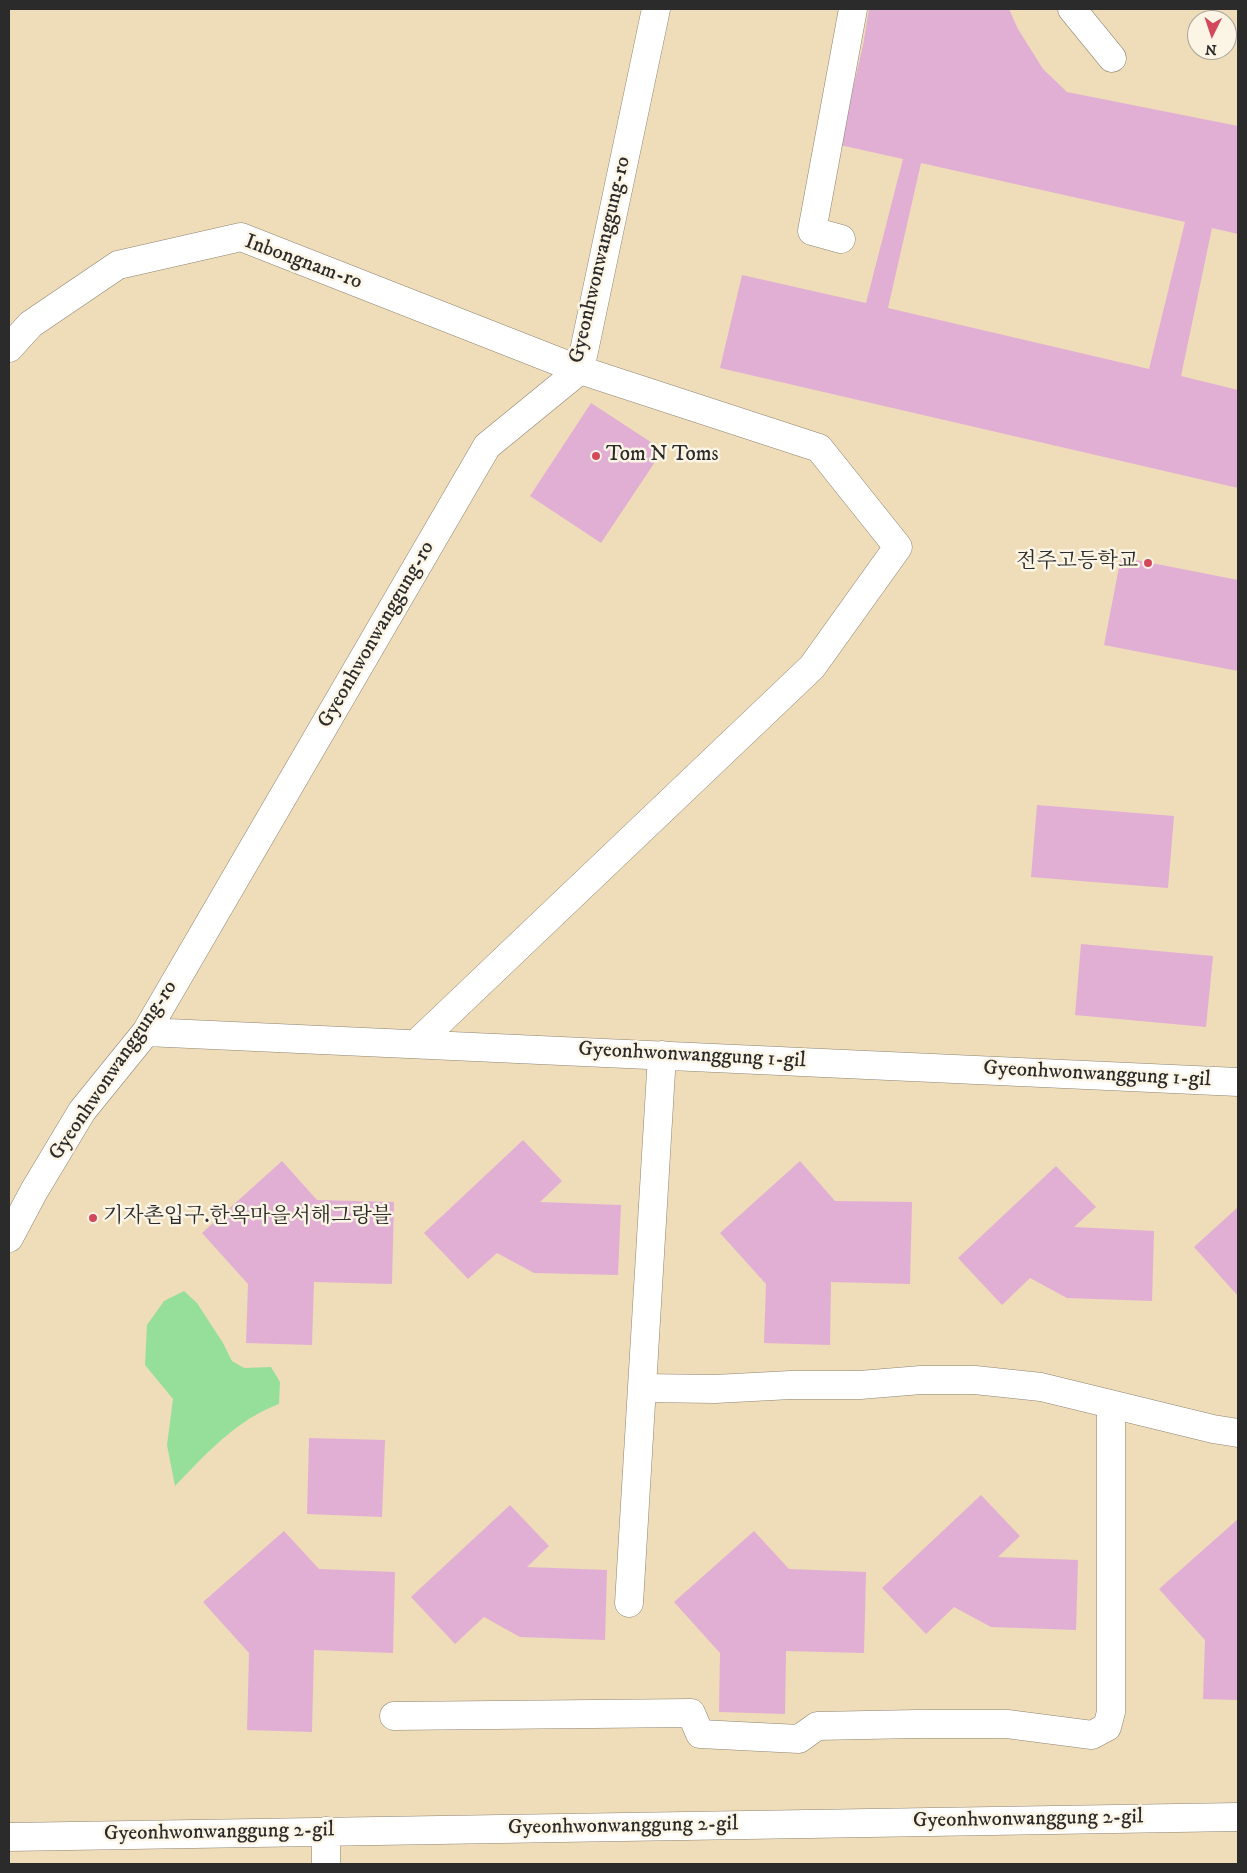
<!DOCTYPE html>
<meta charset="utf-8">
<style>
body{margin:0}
#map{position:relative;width:1247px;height:1873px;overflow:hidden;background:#efdcb9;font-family:"IM FELL DW Pica",serif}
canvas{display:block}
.frame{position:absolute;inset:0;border:10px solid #2b2b2b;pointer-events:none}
.north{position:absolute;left:1187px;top:10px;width:50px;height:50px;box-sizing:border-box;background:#fcf5e5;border:1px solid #a8a49b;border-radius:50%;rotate:184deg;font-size:14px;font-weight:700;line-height:20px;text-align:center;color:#2b2b2b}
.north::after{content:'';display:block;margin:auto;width:18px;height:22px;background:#d1495b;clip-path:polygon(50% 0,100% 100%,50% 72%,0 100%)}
</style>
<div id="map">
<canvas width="1247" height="1873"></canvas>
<div class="frame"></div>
<div class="north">N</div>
</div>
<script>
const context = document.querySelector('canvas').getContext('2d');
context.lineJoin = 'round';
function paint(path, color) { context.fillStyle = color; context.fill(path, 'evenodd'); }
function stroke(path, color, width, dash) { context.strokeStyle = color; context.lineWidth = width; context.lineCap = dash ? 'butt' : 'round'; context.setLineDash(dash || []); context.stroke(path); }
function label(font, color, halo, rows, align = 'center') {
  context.font = font + ' "IM FELL DW Pica","Noto Serif KR",serif'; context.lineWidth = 5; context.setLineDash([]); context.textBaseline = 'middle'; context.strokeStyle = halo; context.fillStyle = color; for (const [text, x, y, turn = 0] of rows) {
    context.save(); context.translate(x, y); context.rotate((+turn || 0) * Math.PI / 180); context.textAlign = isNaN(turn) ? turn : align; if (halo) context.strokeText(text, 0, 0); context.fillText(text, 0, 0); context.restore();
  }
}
paint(new Path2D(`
 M 184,1291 L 197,1303 L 223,1343 L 232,1361 L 244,1368 L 271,1367 L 280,1382 L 279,1404 C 236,1420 206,1454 175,1486 L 167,1445 L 173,1399 L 145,1365 L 147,1325 L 164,1301 Z`), '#96df9a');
paint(new Path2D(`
 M 869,9 L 1009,9 L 1018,29 L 1043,69 L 1067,92 L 1238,126 L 1238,234 L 1212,228 L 1181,376 L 1238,390 L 1238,488 L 720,368 L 742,275 L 866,303 L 903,159 L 840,145 L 863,45 ZM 921,163 L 1185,222 L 1149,369 L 888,308 Z
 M 591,403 L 663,450 L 601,543 L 530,496 Z
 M 1121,557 L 1238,580 L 1238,671 L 1104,645 Z
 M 1037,805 L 1174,816 L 1168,888 L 1031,877 Z
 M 1081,944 L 1213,956 L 1206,1027 L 1075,1015 Z
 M 523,1140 L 562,1181 L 540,1202 L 621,1205 L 618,1275 L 534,1273 L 497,1253 L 468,1279 L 424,1233 Z
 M 282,1161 L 317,1200 L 394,1202 L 392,1284 L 314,1282 L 312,1345 L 246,1343 L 248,1284 L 202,1233 Z
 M 800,1161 L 835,1201 L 912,1202 L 910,1284 L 831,1282 L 830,1345 L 764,1343 L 766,1284 L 720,1233 Z
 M 1056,1166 L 1096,1207 L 1074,1227 L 1154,1231 L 1152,1301 L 1067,1298 L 1030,1278 L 1002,1305 L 958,1258 Z
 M 1238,1207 L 1238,1296 L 1194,1247 Z
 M 309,1438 L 385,1440 L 382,1517 L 307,1514 Z
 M 981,1495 L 1020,1536 L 998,1557 L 1078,1560 L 1076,1630 L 991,1627 L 954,1607 L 926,1634 L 882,1588 Z
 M 510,1505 L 549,1546 L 527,1567 L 607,1570 L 605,1640 L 520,1637 L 484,1617 L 455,1644 L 411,1597 Z
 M 1238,1519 L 1238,1700 L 1203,1699 L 1205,1640 L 1159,1589 Z
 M 284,1531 L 319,1569 L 395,1572 L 393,1653 L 314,1650 L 312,1732 L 247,1730 L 249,1653 L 203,1602 Z
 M 754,1531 L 789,1569 L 866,1572 L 864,1653 L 786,1651 L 785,1714 L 719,1712 L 720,1653 L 674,1602 Z`), '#e1afd4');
const minor = new Path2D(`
 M 1072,9 L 1112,58
 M 841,239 L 812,231 L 853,9
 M 9,348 L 31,324 L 118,265 L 241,237 L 580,370 L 819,448 L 898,547 L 812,667 L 417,1043
 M 146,1032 L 1238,1082
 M 9,1238 L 34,1191 L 82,1111 L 146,1032 L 487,446 L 580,370 L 656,9
 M 642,1388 L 715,1389 L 791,1385 L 860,1385 L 921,1380 L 975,1380 L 1041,1387 L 1213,1429 L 1238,1433
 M 629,1603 L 662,1055
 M 394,1716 L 691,1713 L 700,1734 L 799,1739 L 817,1726 L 917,1724 L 1007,1724 L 1092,1735 L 1107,1727 L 1111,1712 L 1111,1405
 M 326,1831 L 326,1864
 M 9,1837 L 1238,1817`);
stroke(minor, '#8d8472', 29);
stroke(minor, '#fff', 28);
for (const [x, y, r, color] of [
 [596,456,5,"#d1495b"],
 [1148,563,5,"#d1495b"],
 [93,1218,5,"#d1495b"]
]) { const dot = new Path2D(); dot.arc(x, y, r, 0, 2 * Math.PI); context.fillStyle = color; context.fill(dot); stroke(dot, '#fcf5e5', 2); }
label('21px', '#2b2b2b', '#fcf5e5', [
 ["Gyeonhwonwanggung-ro",601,260,-77],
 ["Inbongnam-ro",303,263,20],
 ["Gyeonhwonwanggung-ro",377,635,-60],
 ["Gyeonhwonwanggung 1-gil",692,1056,3],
 ["Gyeonhwonwanggung-ro",114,1071,-56],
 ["Gyeonhwonwanggung 1-gil",1097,1075,3],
 ["Gyeonhwonwanggung 2-gil",1028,1820,-1],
 ["Gyeonhwonwanggung 2-gil",623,1827,-1],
 ["Gyeonhwonwanggung 2-gil",219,1833,-1]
]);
label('21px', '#2b2b2b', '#fcf5e5', [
 ["Tom N Toms",606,456],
 ["전주고등학교",1138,563,"right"],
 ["기자촌입구.한옥마을서해그랑블",103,1218]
], 'left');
</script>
